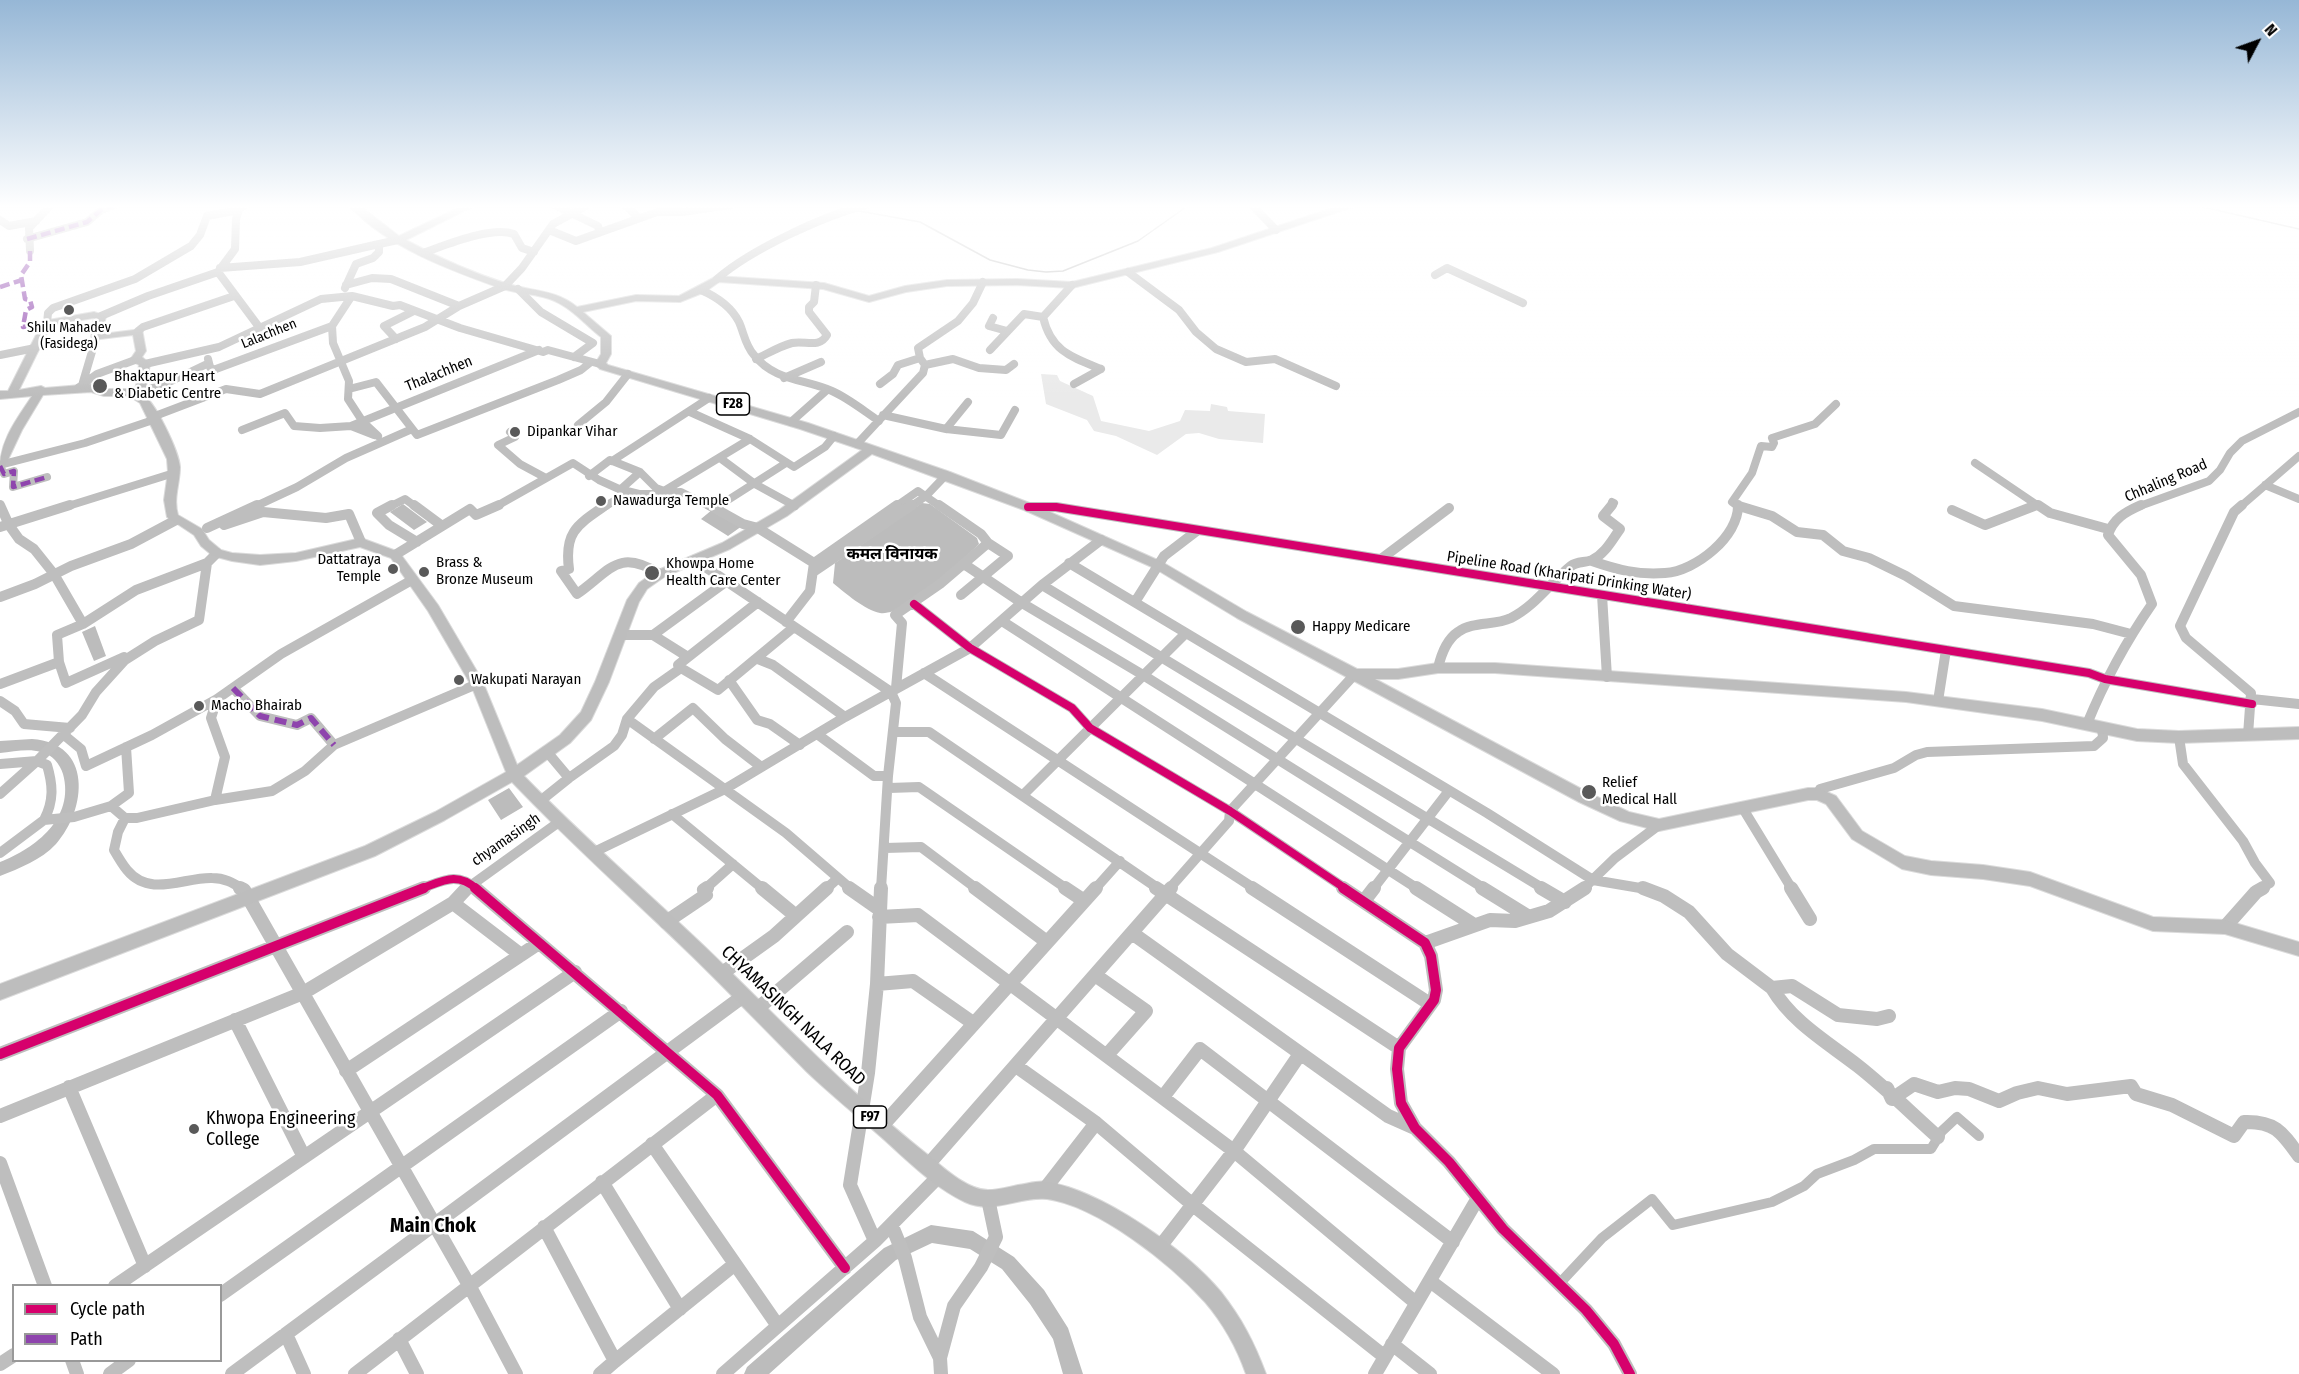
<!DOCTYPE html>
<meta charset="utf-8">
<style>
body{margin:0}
#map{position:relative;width:2299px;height:1374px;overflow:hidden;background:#fff;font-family:"Fira Sans Condensed",sans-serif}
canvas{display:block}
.legend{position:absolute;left:12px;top:1284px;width:210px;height:78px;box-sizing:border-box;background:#fff;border:2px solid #999;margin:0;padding:8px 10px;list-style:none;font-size:18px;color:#000}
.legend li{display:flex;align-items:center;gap:12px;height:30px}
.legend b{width:30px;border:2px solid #999}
.north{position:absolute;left:2227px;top:12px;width:60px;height:60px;-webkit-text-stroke:4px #fff;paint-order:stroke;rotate:49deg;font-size:16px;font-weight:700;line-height:24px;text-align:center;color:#000}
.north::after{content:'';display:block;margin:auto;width:21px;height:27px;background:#000;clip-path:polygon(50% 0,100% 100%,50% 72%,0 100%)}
</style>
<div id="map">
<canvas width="2299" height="1374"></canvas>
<ul class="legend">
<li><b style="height:8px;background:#d6006c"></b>Cycle path</li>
<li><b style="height:8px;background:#8e44ad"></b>Path</li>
</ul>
<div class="north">N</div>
</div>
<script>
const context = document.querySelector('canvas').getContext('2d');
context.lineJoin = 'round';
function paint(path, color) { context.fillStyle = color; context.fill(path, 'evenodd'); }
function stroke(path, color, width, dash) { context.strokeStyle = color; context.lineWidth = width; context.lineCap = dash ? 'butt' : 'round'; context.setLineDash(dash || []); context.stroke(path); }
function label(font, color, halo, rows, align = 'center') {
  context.font = font + ' "Fira Sans Condensed","Noto Sans Devanagari",sans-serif'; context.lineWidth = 5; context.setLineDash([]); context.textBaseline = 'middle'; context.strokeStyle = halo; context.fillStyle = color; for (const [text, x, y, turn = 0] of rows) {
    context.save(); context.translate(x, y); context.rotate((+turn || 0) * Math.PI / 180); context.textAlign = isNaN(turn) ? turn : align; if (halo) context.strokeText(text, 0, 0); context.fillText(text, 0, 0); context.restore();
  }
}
paint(new Path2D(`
 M 1041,374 L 1057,375 L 1060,381 L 1093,396 L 1101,421 L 1149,431 L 1180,421 L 1185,410 L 1210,411 L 1211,404 L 1227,407 L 1228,411 L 1265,414 L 1263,443 L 1219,439 L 1199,433 L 1186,434 L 1157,455 L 1116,436 L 1094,431 L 1087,420 L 1046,404 Z`), '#eaeaea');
paint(new Path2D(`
 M 922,503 L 930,504 L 977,538 L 979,544 C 961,561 905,617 880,613 C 865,610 845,593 833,583 L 835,563 Z
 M 403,504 L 427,522 L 414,530 L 390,512 Z
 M 713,509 L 742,526 L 728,536 L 701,519 Z
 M 95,626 L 106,656 L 94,661 L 82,632 Z
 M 509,788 L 523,807 L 501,820 L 488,800 Z`), '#bcbcbc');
stroke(new Path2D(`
 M 842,205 L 848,207
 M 2194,205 L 2299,229
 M 859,211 L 920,222 L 990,260 L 1028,270 L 1046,272 L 1063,271 L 1138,241 L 1189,205`), '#bcbcbc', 1.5);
stroke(new Path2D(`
 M 1559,1284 L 1602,1238 L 1652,1199 L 1673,1225 L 1772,1202 L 1804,1186 L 1817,1174 L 1854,1160 L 1874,1149 L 1931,1149 L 1942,1131 L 1957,1117 L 1979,1136`), '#bcbcbc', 10);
paint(new Path2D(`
 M 32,739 C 93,743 87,809 56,844 C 41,860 20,868 0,876 L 0,862 C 36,848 75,818 63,774 C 60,764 52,754 41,752 C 28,748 13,752 0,753 L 0,741 Z
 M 931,1225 L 973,1231 L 1014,1257 L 1044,1290 L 1068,1328 L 1083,1374 L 1063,1374 L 1053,1339 L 1030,1304 L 1002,1269 L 970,1249 L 932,1243 L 896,1260 L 769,1374 L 744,1374 L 747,1367 L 884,1248 Z`), '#bcbcbc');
const major = new Path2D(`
 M 348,205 L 359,205 L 399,236 L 464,205 L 476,205 L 406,240 C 437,257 473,273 508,284 C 532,291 557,290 577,307 L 636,295 L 679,296 L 717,276 L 824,283 L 869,296 L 905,286 L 947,280 L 1017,279 L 1072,282 L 1212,248 L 1341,205 L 1355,205 L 1353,207 L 1218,252 L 1072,288 L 1017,285 L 947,286 L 906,292 L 869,302 L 823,289 L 719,282 L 705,292 L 680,302 L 636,301 L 583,312 L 611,336 L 611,354 L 606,363 L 608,365 L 808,423 L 950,472 L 1032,504 L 1162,562 L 1247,612 L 1357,669 L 1398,669 L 1438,663 L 1495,663 L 1906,692 L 2042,709 L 2137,729 L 2179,731 L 2299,727 L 2299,739 L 2179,743 L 2137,741 L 2042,721 L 1906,702 L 1495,673 L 1438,673 L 1398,679 L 1375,679 L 1589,793 L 1629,812 L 1659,819 L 1808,788 L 1818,788 L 1836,796 L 1862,831 L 1905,856 L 1931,861 L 1983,865 L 2030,872 L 2153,917 L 2225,920 L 2299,942 L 2299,956 L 2225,934 L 2153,931 L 2030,886 L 1983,879 L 1931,875 L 1902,869 L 1852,839 L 1826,804 L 1817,800 L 1808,800 L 1659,831 L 1620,821 L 1579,802 L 1237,618 L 1154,568 L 1024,510 L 872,454 L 787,516 L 730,549 L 664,577 L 647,589 L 639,602 L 609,682 L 591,720 L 570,743 L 524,776 C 581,835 644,889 704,946 C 779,1018 851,1095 933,1159 C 947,1171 969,1190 988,1190 C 998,1190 1008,1187 1018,1185 C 1027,1184 1038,1180 1047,1182 C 1101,1190 1187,1250 1221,1292 C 1242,1319 1254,1342 1266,1374 L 1246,1374 C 1237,1348 1223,1323 1205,1302 C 1171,1264 1098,1206 1047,1199 C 1019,1196 993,1215 965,1202 C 933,1187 906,1159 880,1136 C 855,1114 830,1094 806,1071 C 768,1033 731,994 692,956 C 632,898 570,843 512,782 L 445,820 L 375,856 L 0,1000 L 0,984 L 365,846 L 435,812 L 506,772 L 471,685 L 428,611 L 391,558 L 360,547 L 296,561 L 260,565 L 232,561 L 213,556 L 201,546 L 194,535 L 167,517 L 164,500 L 168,472 L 167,459 L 140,403 L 129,396 L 104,396 L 91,392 L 43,395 L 22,430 L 6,464 L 0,468 C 0,440 17,419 32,396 L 0,399 L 0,391 L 8,391 L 43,321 L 94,312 L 106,316 L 102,334 L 142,329 L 146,351 L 142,357 L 150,364 L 146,387 L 141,393 C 155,400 179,452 180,467 C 180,484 173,498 178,515 L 202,529 L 209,540 L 221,550 L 232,553 L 260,555 L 296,553 L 361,538 L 399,552 L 438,605 L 482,680 L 517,765 L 560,735 L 581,712 L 595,682 L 627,600 L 639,583 L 656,571 L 722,543 L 779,510 L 862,450 L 800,429 L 600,369 L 595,364 L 601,354 L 601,337 C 588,327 576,313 562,305 C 543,293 520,295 500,288 C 447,269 387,247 348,205 ZM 94,318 L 91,338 L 92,340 L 133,335 L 136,351 L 130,360 L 139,365 L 136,386 L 131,389 L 104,389 L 93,384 L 45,388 L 41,386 L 19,390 L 51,325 Z`);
stroke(major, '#dbdbdb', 2);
stroke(new Path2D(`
 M 554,205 L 598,226 L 599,231
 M 625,205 L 639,218
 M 1252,205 L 1276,230
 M 0,220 L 9,226 L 36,221
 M 549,230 L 576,241 L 657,212 L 682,212 L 731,205
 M 27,239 L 87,222 L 101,210 L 114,205
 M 30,251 L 29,228 L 51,205
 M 423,253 C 446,245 491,226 514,234 L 522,248 L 534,252
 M 220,268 L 300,262 L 379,244
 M 218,272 L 235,249 L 236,219 L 239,210
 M 1128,272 L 1179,310 L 1196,332 L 1216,349 L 1246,362 L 1275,359 L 1336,386
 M 1435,275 L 1447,268 L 1523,303
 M 717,279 C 750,250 823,216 866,205
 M 346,285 L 372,278 L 391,279 L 459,306
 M 1072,285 L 1043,317 C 1051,351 1071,357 1101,369
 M 345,288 L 356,264 L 373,258 L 379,252 L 379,244 L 398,240
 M 518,289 L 541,312 L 593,343 L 574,357
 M 701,290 C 717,297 731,306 739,322 C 744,333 745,345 754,355 C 774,381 805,379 832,391 C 848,398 864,411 879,421
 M 351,297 L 332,326 L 333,343 L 349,381 L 348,399 L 363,422 L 378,436
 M 101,316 L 148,296 L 218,272 L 259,327
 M 993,318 L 989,326 L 1007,331
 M 47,323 L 48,313 L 53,308 L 135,279 L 191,246 L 200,235 L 207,216 L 239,210 L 244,205
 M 138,331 L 143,327 L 234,296
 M 396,339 L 384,326 L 414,311
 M 990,350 L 1024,314 L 1043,317
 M 0,355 L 35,348
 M 756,359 C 767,354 780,346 792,343 C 805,340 819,349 827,335 L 809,312 L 809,307 L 814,302 L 816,285
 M 209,363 L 211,370 L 216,369 L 332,326
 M 145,364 L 219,347 L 321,299 L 352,296 L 393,306 L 400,305 L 460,328 L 543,352 L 548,350 L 600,364
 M 925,365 L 953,359 L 979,368 L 1006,370 L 1014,364
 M 784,378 L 821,362
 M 83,382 L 96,338
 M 880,384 L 893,374 L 898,365 L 920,358
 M 1074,384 L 1101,369
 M 78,388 L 97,374 L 135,360
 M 349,389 L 376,382 L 417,435 L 558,380 L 581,370 L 591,362
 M 134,393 L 163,385 L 209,363 L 208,359
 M 690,412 L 750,439 L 794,467 L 825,447 L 834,436
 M 883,415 L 946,429 L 1001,435 L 1015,410
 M 155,416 L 226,389 L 260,394 L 425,327 L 459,306 L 505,286 L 522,268 L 553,224 L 588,205
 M 791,422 L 827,390
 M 578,425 L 606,402 L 628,374
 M 351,426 L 539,350
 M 946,429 L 968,402
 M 242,430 L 285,413 L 294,426 L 320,428 L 351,426 L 374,435
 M 510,432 L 515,437 L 498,445 L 520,464 L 546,478
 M 857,444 L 923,373 L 925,365 L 920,358 L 918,348 L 958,321 L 973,303 L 983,282
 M 720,458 L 755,484 L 795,506
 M 612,461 L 709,398
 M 1975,463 L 2040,507
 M 0,465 L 85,443 L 156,419
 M 0,466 L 4,474 L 14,471 L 13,487 L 47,477
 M 589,476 L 610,460 L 640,472 L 656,488 L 664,491 L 750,439
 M 2265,485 L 2299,499
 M 621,489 L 640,472
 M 1739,506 L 1742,507
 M 65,507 L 174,473
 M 254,507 L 297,487 L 346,458 L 412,429
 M 389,507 L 405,499 L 416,507
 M 495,507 L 573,463 L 599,480 L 619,489 L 639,494 L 681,492 L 711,507
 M 604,507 L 629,492
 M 717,507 L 786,463
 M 895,507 L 918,491 L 941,507
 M 910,507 L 926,496 L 946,475
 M 1611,507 L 1614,503 L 1612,502
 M 1739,507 L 1732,502 L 1752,473 L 1761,446 L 1772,447 L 1774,443 L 1772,438 L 1815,424 L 1836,404
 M 2137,507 L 2209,481 L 2220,470 L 2230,453 L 2242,441 L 2299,412
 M 2240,507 L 2299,456`), '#bebebe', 8);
stroke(new Path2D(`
 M 0,505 L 9,525 L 19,539 L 34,549 L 54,574 L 83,624
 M 392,505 L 377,513 L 389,525 L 417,542
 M 414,505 L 441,525
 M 606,505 C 577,525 564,532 569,569 L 561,571 L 577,594 C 611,570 618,548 660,574
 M 709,505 L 743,524 L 758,528 L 814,563 L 810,591 L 786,622
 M 2038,505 L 2050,513 L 2108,529
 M 2242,505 L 2234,512 L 2180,626 L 2186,638 L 2251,693 L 2248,735
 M 1739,506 L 1772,516 L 1797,532 L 1823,535 L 1843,551 L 1869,558 L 1906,576 L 1954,606 L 2093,624 L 2131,634
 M 1028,507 L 1056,507 L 2089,673 L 2105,679 L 2252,704
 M 715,508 L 719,505
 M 1952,510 L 1985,525 L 2034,506
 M 224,525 L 263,512 L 326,518 L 349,514 L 361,542
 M 0,527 L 70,505
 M 207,528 L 257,505
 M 395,555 L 470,509 L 476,515 L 499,505
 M 1381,559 L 1449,508
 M 695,560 L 891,692 L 896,703 L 888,776 L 881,889
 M 1592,561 C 1618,570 1637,575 1665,573 C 1696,571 1739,536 1738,505
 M 814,563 L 897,505
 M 1069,563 L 1487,813 L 1593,880 L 1646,889
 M 964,564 L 1022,603 L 1143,675 L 1485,889
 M 813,572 L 912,505
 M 1042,585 L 1544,889
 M 961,595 L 1008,556 L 988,543
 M 1602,595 L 1607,677
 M 0,597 L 35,584 L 71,566 L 131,544 L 176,520
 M 1135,602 L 1164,556 L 1198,530
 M 914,604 L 970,648 L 1072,708 L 1090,728 L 1230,811 L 1346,889
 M 1002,621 L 1418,889
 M 620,635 L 653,635 L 688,657
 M 653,635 L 727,581
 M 124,657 L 66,683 L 59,662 L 57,635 L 83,624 L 136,590 L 207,563 L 217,553
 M 758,659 L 773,665 L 845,717
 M 681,668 L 718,690 L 794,627
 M 1438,668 C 1441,655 1446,640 1458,632 C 1473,621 1494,626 1511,618 C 1535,606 1550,583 1571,566 C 1577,561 1585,563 1592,560 C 1605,554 1612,540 1620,529 L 1603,516 L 1612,505
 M 924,673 L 1255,889
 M 729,680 L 757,720 L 770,724 L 800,745
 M 0,684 L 59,662
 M 233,688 L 260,716 L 297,725 L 311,718 L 334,745
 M 896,688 L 902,623 L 895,615 L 940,584 L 988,543 L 981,534 L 939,505
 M 2252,699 L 2299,704
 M 0,701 L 15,711 L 24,724 L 70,728
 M 1938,701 L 1946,650
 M 627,719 L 786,833 L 851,889
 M 2087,724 C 2105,680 2125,643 2152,604 L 2141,575 L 2108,535 C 2113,519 2125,512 2141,505
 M 895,732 L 929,732 L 1159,889
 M 817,734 L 874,776 L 888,776
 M 64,735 L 81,749 L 86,766 L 152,735 L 217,699 L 281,654 L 412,580
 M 2179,737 L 2183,764 L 2243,841 L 2255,863 L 2270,883 L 2260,889
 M 654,739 L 693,708 L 725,739 L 760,766
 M 0,764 L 37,761 L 82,715 L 96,692 L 125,660 L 155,641 L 199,620 L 207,563
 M 569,778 L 614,746 L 622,735 L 627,719 L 654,687 L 681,668 L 678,665 L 758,602
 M 889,788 L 919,787 L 1067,889
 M 0,794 L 37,761 L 47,765 C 53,785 54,801 44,820
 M 1818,794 L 1820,789 L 1894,768 L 1916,755 L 1927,752 L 2094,746 L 2103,738 L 2102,727
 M 1023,795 L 1186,633
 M 215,800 L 225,757 L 211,718 L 217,699
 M 539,802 L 569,778 L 548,753
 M 111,806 L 129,793 L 126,747
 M 1742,807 L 1792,889
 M 672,814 L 763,889
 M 125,818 L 118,832 L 114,850 C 118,857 122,864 127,870 C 150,898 184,877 212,878 C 225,878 233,883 243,889
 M 885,848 L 921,847 L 977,889
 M 0,853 L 44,820 L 74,817 L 111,806 L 125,818 L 137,818 L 215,800 L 272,791 L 305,771 L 334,745 L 477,684
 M 592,853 L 725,789 L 845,717 L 970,648 L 1042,585 L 1101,540
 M 420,889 C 443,881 456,871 477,889
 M 466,889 L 559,822
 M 705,889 L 733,864
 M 826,889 L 837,879
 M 1095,889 L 1120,861
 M 1169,889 L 1229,821 L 1230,811 L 1355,674
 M 1373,889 L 1448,792
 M 1583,889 L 1615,858 L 1659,825`), '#bebebe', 10);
stroke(new Path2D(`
 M 240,888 L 244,890 L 469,1285 L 516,1374
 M 475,888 L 717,1095 L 845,1268
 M 762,888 L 796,916 L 827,888
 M 849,888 L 879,909
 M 975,888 L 1047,942
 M 1065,888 L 1083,900
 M 1156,888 L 1399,1048
 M 1252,888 L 1430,1004
 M 1343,888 L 1425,943 L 1431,956 L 1436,990 L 1434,1000 L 1399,1048 L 1397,1069 L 1401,1103 L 1415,1128 L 1449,1162 L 1503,1229 L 1586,1310 L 1614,1344 L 1630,1374
 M 1416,888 L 1474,925
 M 1482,888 L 1529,917
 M 1541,888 L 1565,902
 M 1643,888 L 1664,896 L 1689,912 L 1727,954 L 1772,988 L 1792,986 L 1838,1015 L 1877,1019 L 1889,1016
 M 1791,888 L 1810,919
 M 1364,901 L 1374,888
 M 453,903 L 467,888
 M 879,917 L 918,915 L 1234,1151 L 1416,1303
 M 666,922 L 706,895 L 704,890 L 707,888
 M 2225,927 L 2256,892 L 2263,888
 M 1132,933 L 1388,1116 L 1415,1128
 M 1425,943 L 1490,920 L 1515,921 L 1549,911 L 1585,888
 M 721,974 L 774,936 L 796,916
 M 1095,975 L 1146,1011 L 1107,1055
 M 877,984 L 913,981 L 973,1023
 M 1772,988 C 1792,1022 1827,1042 1858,1066 C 1886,1088 1911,1113 1938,1137
 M 756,1010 L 847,932
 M 235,1020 L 304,1157
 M 0,1054 L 424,888
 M 1016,1066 L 1096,1123 L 1193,1205 L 1385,1357
 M 346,1071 L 539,943
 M 69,1087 L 145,1266
 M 1887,1088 L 1892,1099 L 1914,1084 L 1938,1092 L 1955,1088 L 1969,1089 L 1999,1101 L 2017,1093 L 2038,1088 L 2067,1094 L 2131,1086 L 2136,1094 L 2172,1105 L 2234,1136 L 2244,1122 C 2275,1121 2282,1132 2299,1156
 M 1163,1097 L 1200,1049 L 1453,1242
 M 0,1116 L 303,993 L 453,903 L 521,955
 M 882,1126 L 1096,888
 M 652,1144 L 778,1326
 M 0,1163 L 45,1286
 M 927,1166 L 1171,888
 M 602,1182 L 680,1309
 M 1044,1190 L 1096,1123
 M 892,1226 L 905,1258 L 920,1317 L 940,1358
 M 544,1227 L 615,1361 L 735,1264
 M 875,1241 L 939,1176
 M 1159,1248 L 1234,1151 L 1300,1054
 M 1430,1281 L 1553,1374
 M 115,1286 L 575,972
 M 220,1295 L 621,1011
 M 286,1334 L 304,1374
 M 399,1339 L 417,1374
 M 1392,1344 L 1430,1374
 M 72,1360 L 77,1374
 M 0,1364 L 14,1355
 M 110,1374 L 129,1360
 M 232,1374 L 742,997
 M 355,1374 L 717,1095
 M 600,1374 L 615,1361
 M 723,1374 L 875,1241 L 850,1185 L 868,1073 L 877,984 L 881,888
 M 941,1374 L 940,1358 L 954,1306 L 981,1267 L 996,1237 L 988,1199
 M 1375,1374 L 1478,1198`), '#bebebe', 14);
paint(major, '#bdbdbd');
stroke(new Path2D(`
 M 27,239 L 87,222 L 101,210 L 114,205
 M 30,251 L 30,262 L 21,275 L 25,299 L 30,300 L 32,307 L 26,310 L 23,327 L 47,323
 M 0,287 L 22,280
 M 0,466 L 4,474 L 14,471 L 13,487 L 47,477`), '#8e44ad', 4.5, [10, 4.5]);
stroke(new Path2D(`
 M 233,688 L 260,716 L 297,725 L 311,718 L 334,745`), '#8e44ad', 6, [12, 6]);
stroke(new Path2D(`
 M 1028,507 L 1056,507 L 2089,673 L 2105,679 L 2252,704
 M 914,604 L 970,648 L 1072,708 L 1090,728 L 1230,811 L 1346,889
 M 420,889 C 443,881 456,871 477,889`), '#d6006c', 8);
stroke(new Path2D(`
 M 475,888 L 717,1095 L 845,1268
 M 1343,888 L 1425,943 L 1431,956 L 1436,990 L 1434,1000 L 1399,1048 L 1397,1069 L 1401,1103 L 1415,1128 L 1449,1162 L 1503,1229 L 1586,1310 L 1614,1344 L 1630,1374
 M 0,1054 L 424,888`), '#d6006c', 10);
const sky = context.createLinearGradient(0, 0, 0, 397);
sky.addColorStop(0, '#96b7d6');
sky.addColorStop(0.52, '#fff');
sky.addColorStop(1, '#ffffff00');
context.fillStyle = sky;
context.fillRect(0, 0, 2299, 397);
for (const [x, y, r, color] of [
 [69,310,6,"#595959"],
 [100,386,8,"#595959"],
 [515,432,6,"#595959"],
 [601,501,6,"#595959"],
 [393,569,6,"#595959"],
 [424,572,6,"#595959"],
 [652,573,8,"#595959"],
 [1298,627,8,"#595959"],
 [459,680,6,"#595959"],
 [199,706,6,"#595959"],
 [1589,792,8,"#595959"],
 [194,1129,6,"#595959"]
]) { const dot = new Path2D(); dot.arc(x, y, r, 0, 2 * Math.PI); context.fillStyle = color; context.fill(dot); stroke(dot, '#fff', 2); }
label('14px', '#000', '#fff', [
 ["Shilu Mahadev",69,328],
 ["(Fasidega)",69,344]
]);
label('14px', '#000', '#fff', [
 ["Lalachhen",269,334,-22]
]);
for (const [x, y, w] of [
 [733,404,33],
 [870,1117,33]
]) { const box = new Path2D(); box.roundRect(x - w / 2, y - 11, w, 22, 4.5); context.fillStyle = '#fff'; context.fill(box); stroke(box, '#000', 1.5); }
label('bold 14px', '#000', null, [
 ["F28",733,404],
 ["F97",870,1117]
]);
label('15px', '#000', '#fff', [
 ["Thalachhen",439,374,-22],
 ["Chhaling Road",2166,481,-23],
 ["Pipeline Road (Kharipati Drinking Water)",1569,576,9],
 ["chyamasingh",506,840,-35]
]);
label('15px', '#000', '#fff', [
 ["Bhaktapur Heart",114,377],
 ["& Diabetic Centre",114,394],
 ["Dipankar Vihar",527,432],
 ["Nawadurga Temple",613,501],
 ["Dattatraya",381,560,"right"],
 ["Temple",381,577,"right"],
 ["Brass &",436,563],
 ["Bronze Museum",436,580],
 ["Khowpa Home",666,564],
 ["Health Care Center",666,581],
 ["Happy Medicare",1312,627],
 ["Wakupati Narayan",471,680],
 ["Macho Bhairab",211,706],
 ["Relief",1602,783],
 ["Medical Hall",1602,800]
], 'left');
label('bold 16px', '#000', '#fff', [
 ["कमल विनायक",892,555]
]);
label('18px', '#000', '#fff', [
 ["CHYAMASINGH NALA ROAD",793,1016,44]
]);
label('18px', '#000', '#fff', [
 ["Khwopa Engineering",206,1119],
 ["College",206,1140]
], 'left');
label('bold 20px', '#000', '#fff', [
 ["Main Chok",433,1226]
]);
</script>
